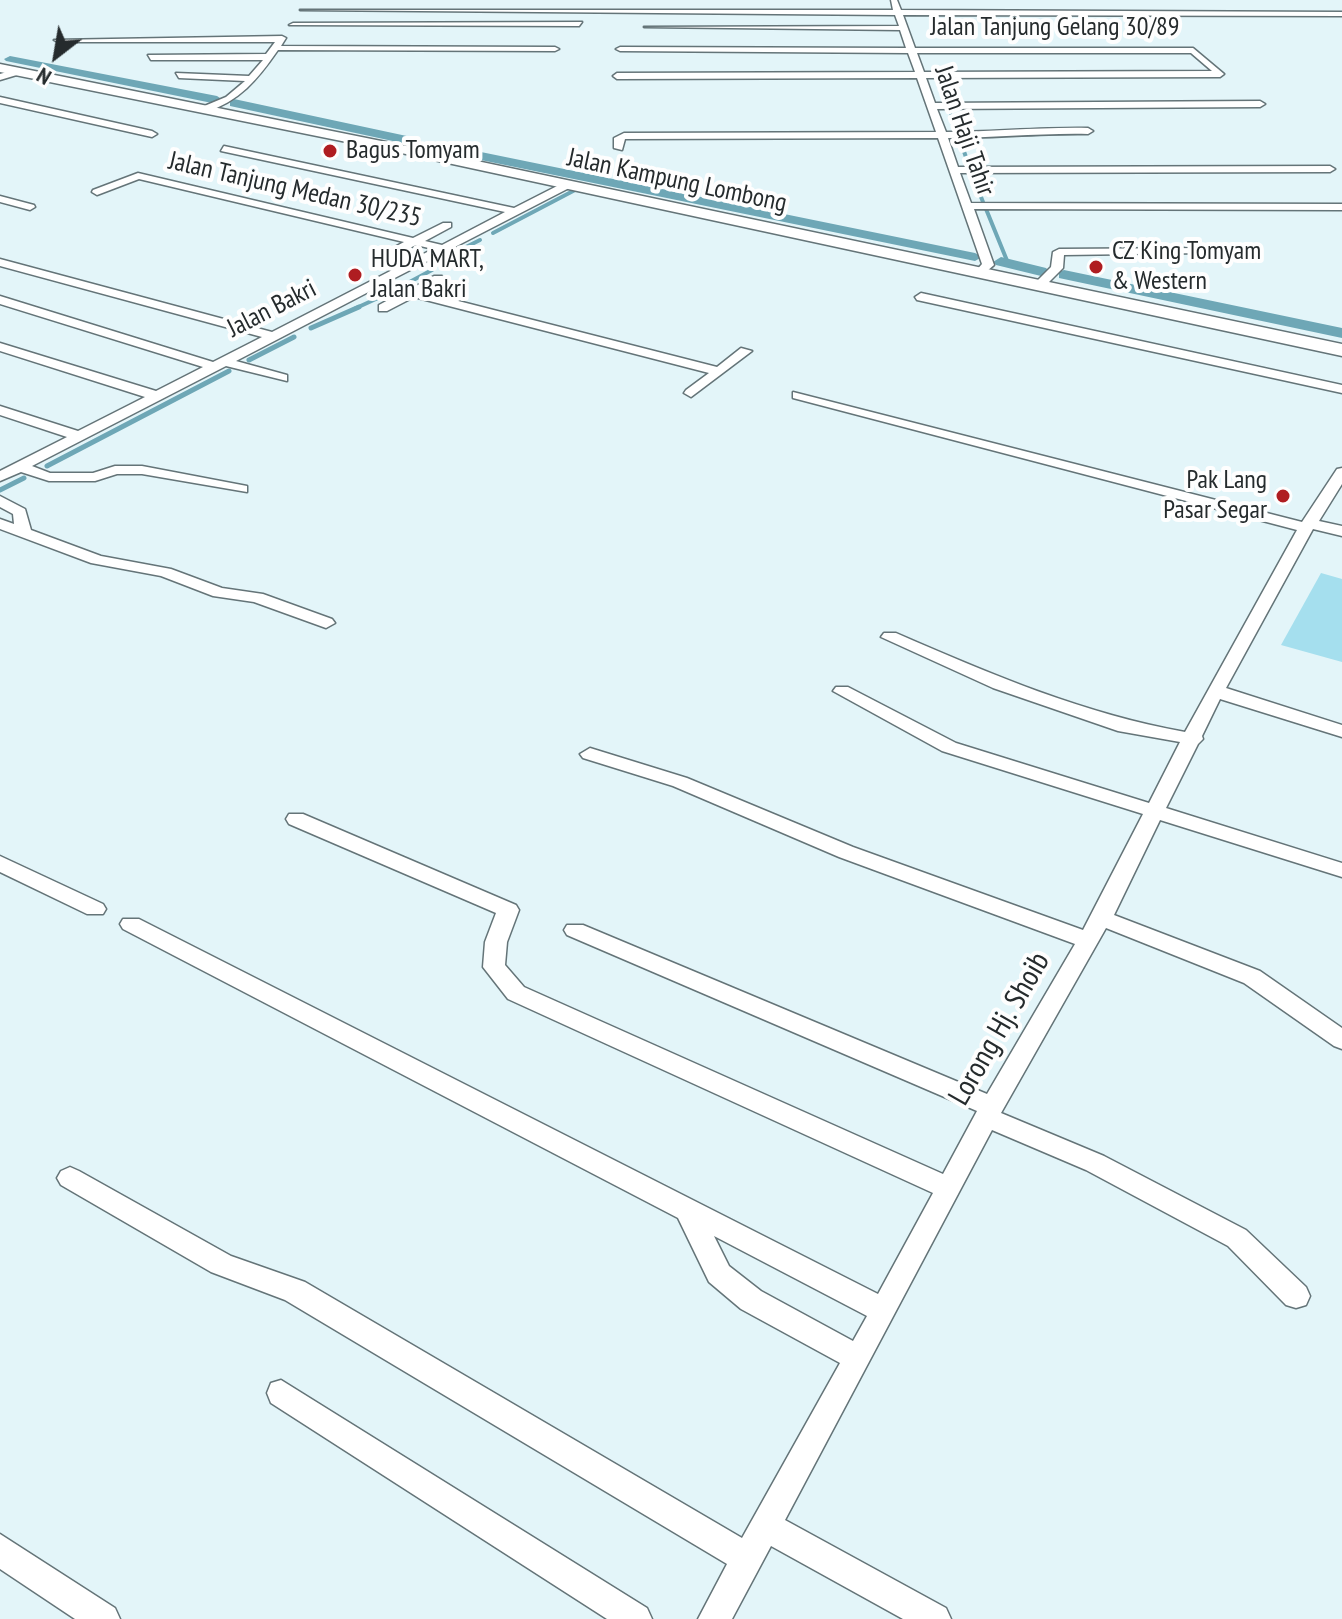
<!DOCTYPE html>
<style>
body{margin:0}
#map{position:relative;width:1342px;height:1619px;overflow:hidden;background:#e3f5f9;font-family:"PT Sans Narrow",sans-serif}
canvas{display:block}
.north{position:absolute;left:16px;top:16px;width:80px;height:80px;-webkit-text-stroke:6px #fefefe;paint-order:stroke;rotate:211deg;font-size:22px;font-weight:700;line-height:32px;text-align:center;color:#252b2d}
.north::after{content:'';display:block;margin:auto;width:28px;height:36px;background:#252b2d;clip-path:polygon(50% 0,100% 100%,50% 72%,0 100%)}
</style>
<div id="map">
<canvas width="1342" height="1619"></canvas>
<div class="north">N</div>
</div>
<script>
const context = document.querySelector('canvas').getContext('2d');
context.lineJoin = 'round';
function paint(path, color) { context.fillStyle = color; context.fill(path, 'evenodd'); }
function stroke(path, color, width, dash) { context.strokeStyle = color; context.lineWidth = width; context.lineCap = dash ? 'butt' : 'round'; context.setLineDash(dash || []); context.stroke(path); }
function label(font, color, halo, rows, align = 'center') {
  context.font = font + ' "PT Sans Narrow",sans-serif'; context.lineWidth = 8; context.setLineDash([]); context.textBaseline = 'middle'; context.strokeStyle = halo; context.fillStyle = color; for (const [text, x, y, turn = 0] of rows) {
    context.save(); context.translate(x, y); context.rotate((+turn || 0) * Math.PI / 180); context.textAlign = isNaN(turn) ? turn : align; if (halo) context.strokeText(text, 0, 0); context.fillText(text, 0, 0); context.restore();
  }
}
paint(new Path2D(`
 M 1321,573 L 1342,579 L 1342,662 L 1281,645 Z`), '#a5dfee');
stroke(new Path2D(`
 M 941,90 L 946,102
 M 949,109 L 956,131`), '#6ea7b6', 3);
stroke(new Path2D(`
 M 959,137 L 968,163
 M 972,174 L 983,202
 M 986,209 L 1008,263
 M 493,233 L 575,190
 M 404,285 L 432,270 L 436,262 L 480,240
 M 354,309 L 389,293`), '#6ea7b6', 4);
stroke(new Path2D(`
 M 311,328 L 359,307
 M 249,360 L 294,337
 M 47,466 L 229,371
 M 0,490 L 24,478`), '#6ea7b6', 5);
paint(new Path2D(`
 M 10,56 L 217,96 L 223,100 L 217,104 L 6,61 L 4,59 Z
 M 234,99 L 416,138 L 422,142 L 416,146 L 230,106 L 230,100 Z
 M 432,142 L 975,253 L 982,257 L 975,261 L 427,149 L 427,143 Z
 M 1001,257 L 1046,268 L 1049,271 L 1041,276 L 996,265 L 993,262 Z
 M 1064,270 L 1342,328 L 1342,338 L 1059,278 L 1059,272 Z`), '#6ea7b6');
const street = new Path2D(`
 M 891,0 L 897,0 L 901,10 L 1342,12 L 1342,16 L 903,15 L 915,48 L 1193,48 L 1224,74 L 1220,77 L 926,78 L 935,103 L 1260,101 L 1265,104 L 1260,107 L 937,109 L 946,132 C 993,132 1040,127 1088,128 L 1093,131 L 1088,134 C 1041,133 995,138 948,138 L 958,167 L 1330,166 L 1335,169 L 1330,172 L 960,173 L 971,203 L 1342,204 L 1342,210 L 974,209 L 994,265 L 980,277 L 974,273 L 982,264 L 938,138 L 625,139 L 622,150 L 614,148 L 614,138 L 624,133 L 936,132 L 917,78 L 617,79 L 613,76 L 617,73 L 915,72 L 908,53 L 620,51 L 616,49 L 620,47 L 906,48 L 900,30 L 644,27 L 899,26 L 895,15 L 300,10 L 893,10 ZM 917,53 L 1191,53 L 1212,71 L 924,72 Z
 M 582,22 L 579,26 L 289,25 L 293,23 Z
 M 282,36 L 286,38 L 281,46 L 555,47 L 559,49 L 555,51 L 278,50 C 258,79 239,102 205,112 L 202,107 L 226,97 L 245,81 L 179,78 L 176,73 L 249,76 L 263,60 L 151,60 L 148,55 L 266,54 L 275,42 L 58,42 L 54,40 Z
 M 17,69 L 20,74 L 0,80 L 0,74 Z
 M 0,97 L 152,131 L 157,134 L 152,137 L 0,103 Z
 M 224,146 L 514,208 L 563,183 L 571,183 L 571,187 L 387,282 L 411,289 L 434,276 L 442,276 L 442,282 L 423,292 L 717,367 L 741,348 L 752,351 L 691,397 L 684,393 L 686,390 L 709,373 L 414,297 L 387,311 L 379,311 L 379,305 L 401,293 L 378,287 L 236,361 L 287,375 L 287,381 L 226,366 L 32,466 L 50,473 L 93,473 L 115,466 L 142,466 L 247,486 L 247,492 L 142,474 L 117,474 L 95,481 L 49,481 L 21,472 L 0,481 L 0,471 L 67,437 L 0,415 L 0,406 L 78,431 L 145,397 L 0,351 L 0,343 L 156,391 L 203,367 L 0,304 L 0,296 L 213,362 L 262,337 L 0,266 L 0,259 L 272,332 L 433,249 L 416,245 L 382,261 L 378,260 L 378,256 L 404,242 L 139,179 L 97,195 L 92,192 L 93,190 L 138,173 L 413,238 L 443,223 L 451,223 L 451,227 L 425,241 L 442,245 L 505,212 L 221,151 Z
 M 0,196 L 34,205 L 35,207 L 30,210 L 0,202 Z
 M 1201,248 L 1207,251 L 1205,253 L 1064,255 L 1063,268 L 1043,288 L 1033,285 L 1051,267 L 1053,252 L 1059,249 Z
 M 921,293 L 1342,385 L 1342,393 L 917,300 L 915,297 Z
 M 793,392 L 1302,522 L 1337,469 L 1342,468 L 1342,484 L 1319,521 L 1342,526 L 1342,536 L 1313,529 L 1226,688 L 1342,725 L 1342,737 L 1220,699 L 1202,736 L 1203,739 L 1198,744 L 1166,808 L 1342,863 L 1342,877 L 1160,820 L 1114,915 L 1260,971 L 1342,1028 L 1342,1049 L 1334,1046 L 1244,983 L 1106,928 L 1001,1113 L 1104,1156 L 1246,1230 L 1306,1287 L 1310,1296 L 1306,1305 L 1296,1308 L 1286,1305 L 1228,1246 L 1086,1170 L 992,1130 L 785,1520 L 946,1608 L 951,1619 L 903,1619 L 771,1546 L 732,1619 L 698,1619 L 727,1564 L 285,1300 L 211,1272 L 61,1185 L 57,1178 L 61,1171 L 70,1167 L 79,1171 L 231,1256 L 305,1282 L 742,1538 L 840,1363 L 741,1309 L 709,1282 L 678,1218 L 123,929 L 120,924 L 123,919 L 139,919 L 878,1294 L 933,1193 L 508,999 L 483,967 L 485,942 L 496,913 L 289,824 L 286,819 L 289,814 L 303,814 L 516,905 L 519,910 L 507,942 L 505,965 L 524,987 L 943,1174 L 977,1111 L 567,935 L 564,930 L 567,925 L 583,925 L 987,1094 L 1075,944 L 839,857 L 673,786 L 583,758 L 580,754 L 590,748 L 687,778 L 853,847 L 1083,930 L 1143,814 L 942,751 L 833,691 L 836,687 L 848,687 L 956,743 L 1149,803 L 1180,742 L 1118,731 L 993,688 L 881,637 L 884,633 L 896,633 C 990,674 1084,714 1185,732 L 1297,530 L 793,398 ZM 714,1236 L 867,1316 L 853,1341 L 761,1291 L 729,1266 Z
 M 0,496 L 25,509 L 31,530 L 101,556 L 171,569 L 222,588 L 263,594 L 332,619 L 335,623 L 326,628 L 254,602 L 213,596 L 161,576 L 91,563 L 0,529 L 0,519 L 14,524 L 13,514 L 0,507 Z
 M 0,856 L 103,904 L 106,909 L 103,914 L 87,914 L 0,872 Z
 M 281,1380 L 647,1608 L 652,1619 L 607,1619 L 271,1403 L 267,1393 L 271,1383 Z
 M 0,1534 L 115,1608 L 120,1619 L 75,1619 L 0,1569 Z`);
const secondary = new Path2D(`
 M 0,64 L 406,146 L 1342,344 L 1342,356 L 406,154 L 0,72 Z`);
stroke(street, '#647478', 3);
stroke(secondary, '#647478', 3);
paint(street, '#fff');
paint(secondary, '#fff');
for (const [x, y, r, color] of [
 [330,151,8,"#af1d21"],
 [1096,267,8,"#af1d21"],
 [355,275,8,"#af1d21"],
 [1283,496,8,"#af1d21"]
]) { const dot = new Path2D(); dot.arc(x, y, r, 0, 2 * Math.PI); context.fillStyle = color; context.fill(dot); stroke(dot, '#fefefe', 3); }
label('26px', '#252b2d', '#fefefe', [
 ["Jalan Tanjung Gelang 30/89",1055,28],
 ["Jalan Haji Tahir",964,131,71],
 ["Jalan Kampung Lombong",677,181,12],
 ["Jalan Tanjung Medan 30/235",295,190,13],
 ["Jalan Bakri",272,309,-27]
]);
label('26px', '#252b2d', '#fefefe', [
 ["Bagus Tomyam",346,151],
 ["CZ King Tomyam",1112,252],
 ["& Western",1112,282],
 ["HUDA MART,",371,260],
 ["Jalan Bakri",371,290],
 ["Pak Lang",1267,481,"right"],
 ["Pasar Segar",1267,511,"right"]
], 'left');
label('30px', '#252b2d', '#fefefe', [
 ["Lorong Hj. Shoib",1000,1029,-60]
]);
</script>
